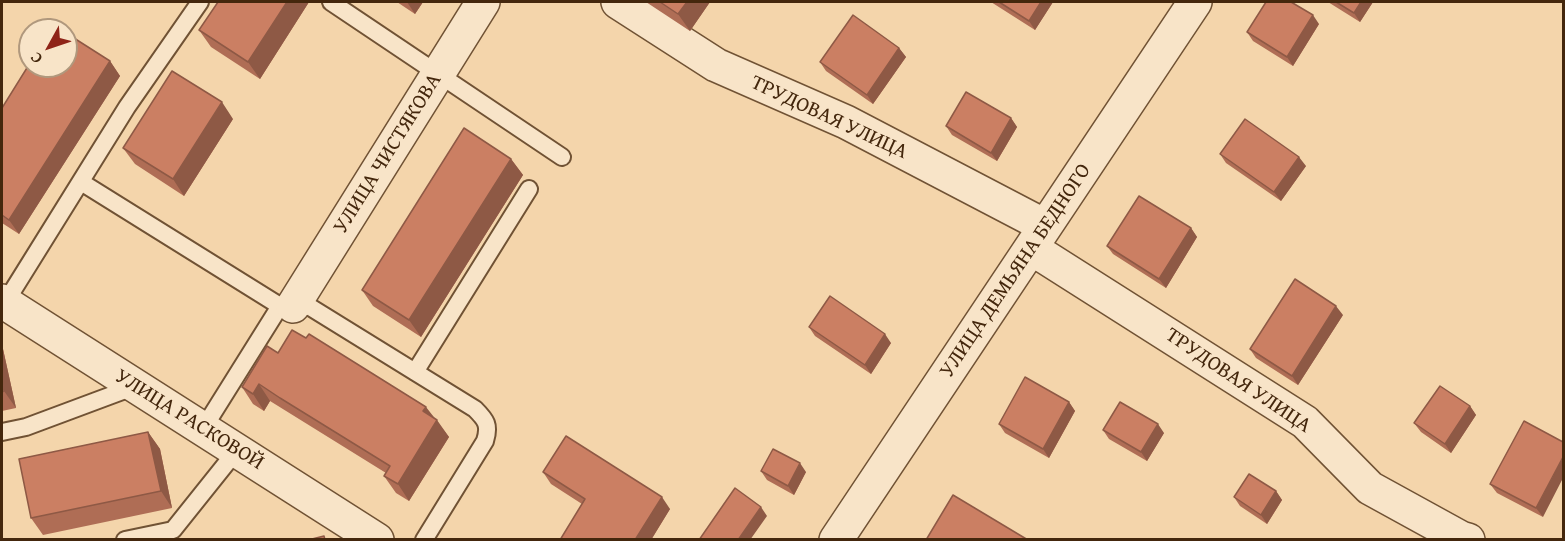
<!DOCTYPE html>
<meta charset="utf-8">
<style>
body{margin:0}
#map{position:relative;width:1565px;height:541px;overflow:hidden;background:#f4d5ab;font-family:"Gentium Book Plus",serif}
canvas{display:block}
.frame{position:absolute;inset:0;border:3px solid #44270d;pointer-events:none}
.north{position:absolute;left:18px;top:18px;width:60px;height:60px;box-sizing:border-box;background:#f8e4c8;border:2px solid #b0987d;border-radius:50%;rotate:230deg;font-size:16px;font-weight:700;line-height:24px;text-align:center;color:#44270d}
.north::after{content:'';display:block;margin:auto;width:21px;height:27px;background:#8f2418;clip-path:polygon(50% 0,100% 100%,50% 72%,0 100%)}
</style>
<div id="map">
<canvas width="1565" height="541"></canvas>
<div class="frame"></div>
<div class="north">С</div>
</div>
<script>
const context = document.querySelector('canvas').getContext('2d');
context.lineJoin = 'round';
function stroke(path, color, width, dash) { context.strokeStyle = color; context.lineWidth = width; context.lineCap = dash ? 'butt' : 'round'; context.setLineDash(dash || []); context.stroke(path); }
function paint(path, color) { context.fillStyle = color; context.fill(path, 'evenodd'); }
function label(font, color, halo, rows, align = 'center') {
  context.font = font + ' "Gentium Book Plus",serif'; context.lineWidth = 5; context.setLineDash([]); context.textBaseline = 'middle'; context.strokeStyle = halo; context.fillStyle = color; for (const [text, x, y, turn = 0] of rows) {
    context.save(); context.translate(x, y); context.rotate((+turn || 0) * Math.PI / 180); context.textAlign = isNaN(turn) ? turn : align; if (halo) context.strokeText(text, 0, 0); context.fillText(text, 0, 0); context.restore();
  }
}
const lane = new Path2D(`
 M 331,2 L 562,157
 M 81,182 L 280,306 L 310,307 L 475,409 C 486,420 490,425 485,441 L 424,540
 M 5,303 L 127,107 L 200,2
 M 415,372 L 529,189
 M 203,429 L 280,306
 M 2,432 L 26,427 L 136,386
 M 125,540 L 173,530 L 237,450`);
const street = new Path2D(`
 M 618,2 L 716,65 L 846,122 L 1045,226
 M 1031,248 L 1305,422 L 1370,488 L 1461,538 L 1468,540
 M 2,301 L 377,540
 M 293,306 L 483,2
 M 836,540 L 1195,2`);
stroke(lane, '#705234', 20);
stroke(street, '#705234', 36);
stroke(lane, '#f8e4c8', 16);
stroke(street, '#f8e4c8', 33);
paint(new Path2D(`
 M 218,2 L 309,2 L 260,79 L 211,47 L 199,30 Z
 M 397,2 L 423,2 L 415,14 Z
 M 646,2 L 710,2 L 690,31 Z
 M 991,2 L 1053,2 L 1035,30 Z
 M 1328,2 L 1373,2 L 1360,22 Z
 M 1319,24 L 1293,66 L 1253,41 L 1247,32 Z
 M 899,48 L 906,57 L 873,104 L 826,71 L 820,62 Z
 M 110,61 L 120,76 L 19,234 L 2,223 L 2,108 Z
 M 1011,118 L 1017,127 L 997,161 L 952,135 L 946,126 Z
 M 233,119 L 184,196 L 135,164 L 123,148 Z
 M 1220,154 L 1306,166 L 1281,201 L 1226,163 Z
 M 511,159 L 523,175 L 421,337 L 373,306 L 362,290 Z
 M 1191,228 L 1197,237 L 1166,288 L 1113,254 L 1107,246 Z
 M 1343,315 L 1298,385 L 1256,358 L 1250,349 Z
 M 809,327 L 891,343 L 871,374 L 815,336 Z
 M 2,346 L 3,349 L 16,408 L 2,411 Z
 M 278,353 L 434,418 L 449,437 L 409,501 L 396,493 L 384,476 L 386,473 L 270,401 L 264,411 L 253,404 L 242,387 Z
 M 1069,402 L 1075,411 L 1049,458 L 1005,433 L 999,424 Z
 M 1470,406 L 1476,415 L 1451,453 L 1421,432 L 1414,423 Z
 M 1524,421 L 1543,517 L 1497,493 L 1490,484 Z
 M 1103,430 L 1164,433 L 1147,461 L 1109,439 Z
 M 148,432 L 160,449 L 172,508 L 43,535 L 31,518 Z
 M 761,471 L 806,472 L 794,495 L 767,480 Z
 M 543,472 L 670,509 L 651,540 L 560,540 L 582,504 L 551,484 Z
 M 1276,491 L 1282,500 L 1267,524 L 1240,506 L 1234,497 Z`), '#af6d55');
paint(new Path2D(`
 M 287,2 L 309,2 L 260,79 L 248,62 Z
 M 407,2 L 423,2 L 415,14 Z
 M 687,2 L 710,2 L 690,31 L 678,14 Z
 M 1041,2 L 1053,2 L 1035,30 L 1029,21 Z
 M 1361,2 L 1373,2 L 1360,22 L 1354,13 Z
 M 1313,15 L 1319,24 L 1293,66 L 1287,57 Z
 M 899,48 L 906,57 L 873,104 L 867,95 Z
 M 110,61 L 120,76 L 19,234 L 9,220 Z
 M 222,102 L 233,119 L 184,196 L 173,179 Z
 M 1011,118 L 1017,127 L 997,161 L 991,153 Z
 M 1299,157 L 1306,166 L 1281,201 L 1274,192 Z
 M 511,159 L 523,175 L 421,337 L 409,320 Z
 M 1191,228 L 1197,237 L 1166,288 L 1159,279 Z
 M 1336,306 L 1343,315 L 1298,385 L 1292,376 Z
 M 885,334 L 891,343 L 871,374 L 865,365 Z
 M 2,346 L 3,349 L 16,408 L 4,391 L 2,379 Z
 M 259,384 L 270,401 L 264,411 L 253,394 Z
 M 1069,402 L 1075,411 L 1049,458 L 1043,449 Z
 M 1470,406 L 1476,415 L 1451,453 L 1445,444 Z
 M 426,407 L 437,421 L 437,420 L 449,437 L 409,501 L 398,484 L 423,411 Z
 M 1158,424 L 1164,433 L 1147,461 L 1141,452 Z
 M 148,432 L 160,449 L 172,508 L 161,491 Z
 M 1563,457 L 1563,478 L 1543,517 L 1536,508 Z
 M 800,463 L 806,472 L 794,495 L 788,486 Z
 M 1276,491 L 1282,500 L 1267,524 L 1261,515 Z
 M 662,497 L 670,509 L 651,540 L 635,540 Z
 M 761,507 L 767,516 L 750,540 L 738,540 Z`), '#8e5945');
const building = new Path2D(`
 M 218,2 L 287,2 L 248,62 L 199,30 Z
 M 660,2 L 687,2 L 678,14 Z
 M 999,2 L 1041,2 L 1029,21 Z
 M 1266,2 L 1291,2 L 1313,15 L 1287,57 L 1247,32 Z
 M 1336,2 L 1361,2 L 1354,13 Z
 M 853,15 L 899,48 L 867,95 L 820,62 Z
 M 54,25 L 61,30 L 51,30 Z
 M 66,33 L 110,61 L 9,220 L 2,215 L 2,108 L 30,63 L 30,66 L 66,66 Z
 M 172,71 L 222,102 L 173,179 L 123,148 Z
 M 966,92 L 1011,118 L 991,153 L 946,126 Z
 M 1245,119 L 1299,157 L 1274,192 L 1220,154 Z
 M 464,128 L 511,159 L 409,320 L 362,290 Z
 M 1139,196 L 1191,228 L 1159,279 L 1107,246 Z
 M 1295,279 L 1336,306 L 1292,376 L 1250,349 Z
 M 830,296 L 885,334 L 865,365 L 809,327 Z
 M 292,330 L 306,338 L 309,334 L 426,407 L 423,411 L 437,420 L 398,484 L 384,476 L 390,466 L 280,398 L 259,384 L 253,394 L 242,387 L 267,346 L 278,353 Z
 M 1025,377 L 1069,402 L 1043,449 L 999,424 Z
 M 2,379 L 4,391 L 2,392 Z
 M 1440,386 L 1470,406 L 1445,444 L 1414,423 Z
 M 1120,402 L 1158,424 L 1141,452 L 1103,430 Z
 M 1524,421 L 1563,442 L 1563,457 L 1536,508 L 1490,484 Z
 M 148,432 L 161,491 L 31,518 L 19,459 Z
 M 566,436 L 662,497 L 635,540 L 560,540 L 585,499 L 543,472 Z
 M 773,449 L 800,463 L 788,486 L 761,471 Z
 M 1249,474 L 1276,491 L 1261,515 L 1234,497 Z
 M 735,488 L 761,507 L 738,540 L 699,540 Z
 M 953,495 L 1028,540 L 926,540 Z
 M 324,536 L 325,540 L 308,540 Z`);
paint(building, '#cb7f63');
stroke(building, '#8e5945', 1.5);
label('21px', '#44270d', '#f8e4c8', [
 ["ТРУДОВАЯ УЛИЦА",829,118,25],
 ["УЛИЦА ЧИСТЯКОВА",388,154,-58],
 ["УЛИЦА ДЕМЬЯНА БЕДНОГО",1016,271,-56],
 ["ТРУДОВАЯ УЛИЦА",1238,381,34],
 ["УЛИЦА РАСКОВОЙ",189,420,32]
]);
</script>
